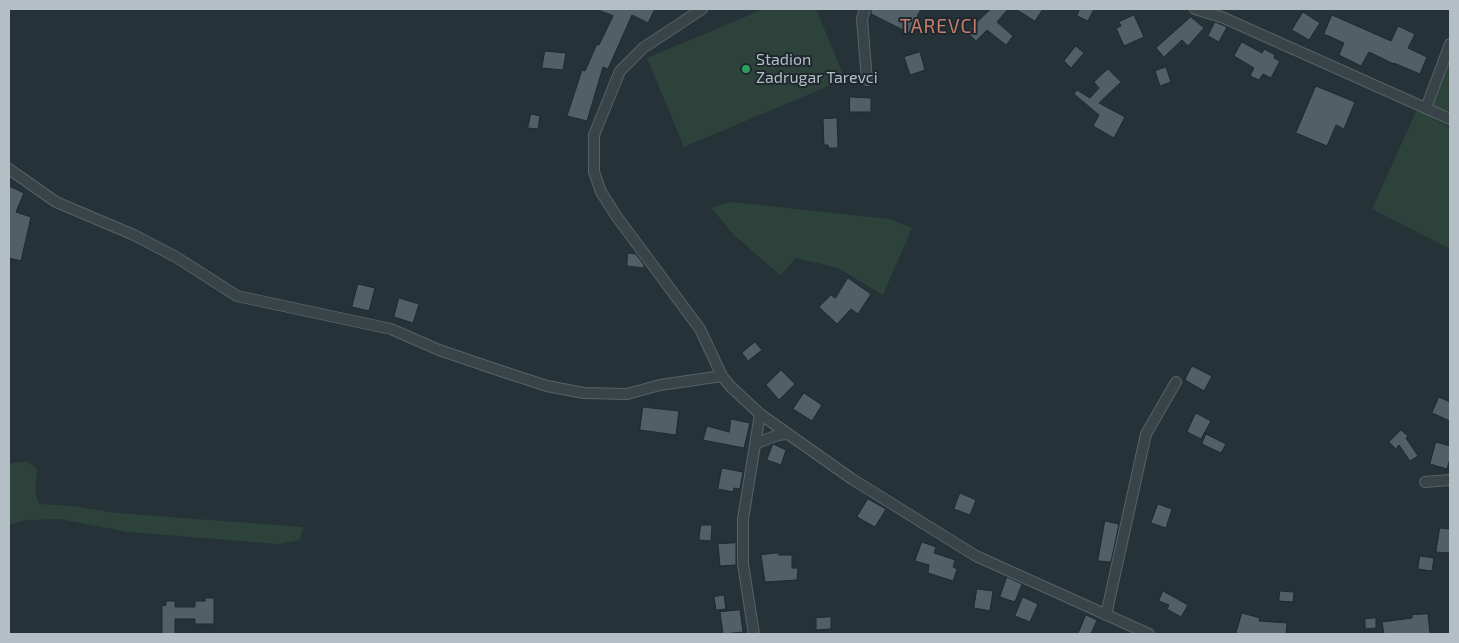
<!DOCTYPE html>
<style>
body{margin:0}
#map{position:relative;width:1459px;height:643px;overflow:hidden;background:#253238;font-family:"Exo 2",sans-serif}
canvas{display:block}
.frame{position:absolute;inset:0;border:10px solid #b4bfc5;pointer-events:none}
</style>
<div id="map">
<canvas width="1459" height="643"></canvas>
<div class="frame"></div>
</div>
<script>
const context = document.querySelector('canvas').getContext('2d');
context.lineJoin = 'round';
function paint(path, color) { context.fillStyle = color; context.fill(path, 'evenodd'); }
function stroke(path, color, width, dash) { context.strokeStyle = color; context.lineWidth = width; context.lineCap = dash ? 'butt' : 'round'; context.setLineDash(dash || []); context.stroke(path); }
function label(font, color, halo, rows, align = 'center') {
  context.font = font + ' "Exo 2",sans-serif'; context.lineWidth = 4; context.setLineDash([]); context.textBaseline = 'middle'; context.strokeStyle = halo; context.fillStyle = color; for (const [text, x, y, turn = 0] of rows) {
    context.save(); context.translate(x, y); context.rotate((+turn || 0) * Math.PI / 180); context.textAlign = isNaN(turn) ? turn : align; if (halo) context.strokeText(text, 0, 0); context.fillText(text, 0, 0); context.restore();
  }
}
paint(new Path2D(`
 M 764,9 L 816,9 L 845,79 L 684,147 L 647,58 Z
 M 1450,59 L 1450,114 L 1431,105 Z
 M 1417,109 L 1450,128 L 1450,249 L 1372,209 Z
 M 732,202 L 889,219 L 912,228 L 883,295 L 838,268 L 796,258 L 780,275 L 735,236 L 711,208 Z
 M 27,461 L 37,469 L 35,492 L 39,504 L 73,506 L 116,513 L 303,527 L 300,540 L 279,544 L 127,532 L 60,519 L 27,520 L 11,524 L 9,527 L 9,464 Z`), '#2e423c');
const building = new Path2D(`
 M 596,9 L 655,9 L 648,23 L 632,15 L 608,69 L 603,67 L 587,121 L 567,116 L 582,70 L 585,71 L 597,44 L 599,45 L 613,16 Z
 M 872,9 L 921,9 L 909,33 L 871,14 Z
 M 991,9 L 1008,9 L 997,22 L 1013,36 L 1006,45 L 987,30 L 976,41 L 967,32 Z
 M 1016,9 L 1043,9 L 1035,21 Z
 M 1080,9 L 1094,9 L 1088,21 L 1077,16 Z
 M 1303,12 L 1320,23 L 1309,40 L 1292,30 Z
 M 1134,15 L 1144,37 L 1124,46 L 1116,28 L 1121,26 L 1119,22 Z
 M 1332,15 L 1391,41 L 1398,26 L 1415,34 L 1408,48 L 1427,57 L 1420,74 L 1394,63 L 1394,64 L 1369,52 L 1361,66 L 1339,55 L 1344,43 L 1324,34 Z
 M 1191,17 L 1204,28 L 1188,46 L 1182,40 L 1164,57 L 1156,48 Z
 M 1215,22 L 1227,27 L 1219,42 L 1208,36 Z
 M 1242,42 L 1262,53 L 1264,49 L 1275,55 L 1274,58 L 1280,61 L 1271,78 L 1263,74 L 1259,80 L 1250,76 L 1254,68 L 1234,56 Z
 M 1076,46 L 1084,53 L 1071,68 L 1064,61 Z
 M 545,51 L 566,53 L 563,70 L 542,68 Z
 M 920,52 L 925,70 L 910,75 L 904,57 Z
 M 1166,67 L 1171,82 L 1160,86 L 1155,71 Z
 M 1108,69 L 1121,82 L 1099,103 L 1125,117 L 1114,138 L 1093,126 L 1099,115 L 1074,94 L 1077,90 L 1090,98 L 1099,88 L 1094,82 Z
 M 1316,86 L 1355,102 L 1344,129 L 1336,125 L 1327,146 L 1296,133 Z
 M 850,97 L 871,98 L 871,112 L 850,112 Z
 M 531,114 L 540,116 L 538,129 L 528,128 Z
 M 837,118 L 838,148 L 829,148 L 828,145 L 824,145 L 823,119 Z
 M 9,186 L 24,193 L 16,212 L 31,217 L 21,261 L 9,258 Z
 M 628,253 L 636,254 L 644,265 L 644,268 L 627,266 Z
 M 848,278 L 871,294 L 858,314 L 851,309 L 837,324 L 819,307 L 831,295 L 835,298 Z
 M 358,284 L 375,288 L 369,311 L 352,307 Z
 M 399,298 L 419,304 L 413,323 L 394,317 Z
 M 755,342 L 762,350 L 748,361 L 742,353 Z
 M 1192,366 L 1212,376 L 1204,391 L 1185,380 Z
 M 781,370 L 795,384 L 779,400 L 766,385 Z
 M 804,393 L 822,405 L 812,421 L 793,409 Z
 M 1439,397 L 1450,402 L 1450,421 L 1432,413 Z
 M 643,407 L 679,411 L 676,435 L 640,430 Z
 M 1196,413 L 1211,421 L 1201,439 L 1187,432 Z
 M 731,419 L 750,423 L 744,448 L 703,440 L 707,426 L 729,432 Z
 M 1401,430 L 1408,436 L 1406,438 L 1418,456 L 1410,461 L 1399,445 L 1396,449 L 1389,442 Z
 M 1206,434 L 1226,444 L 1221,453 L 1202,444 Z
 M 1436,442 L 1450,446 L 1450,459 L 1447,469 L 1430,464 Z
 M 773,444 L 786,450 L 781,465 L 767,460 Z
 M 722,468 L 743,472 L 740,489 L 734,488 L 733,492 L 718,489 Z
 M 960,493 L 976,500 L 970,515 L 954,509 Z
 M 868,499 L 886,509 L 875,527 L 857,517 Z
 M 1158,504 L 1172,509 L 1166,528 L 1151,523 Z
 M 1105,521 L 1119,524 L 1111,562 L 1098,561 Z
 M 701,525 L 712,525 L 711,541 L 699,540 Z
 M 1440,528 L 1450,529 L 1450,553 L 1436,552 Z
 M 922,542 L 936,547 L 934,553 L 955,560 L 953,567 L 957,569 L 953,581 L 928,573 L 929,565 L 915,561 Z
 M 736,543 L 736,565 L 720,566 L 718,544 Z
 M 778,553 L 779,555 L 792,555 L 792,568 L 798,568 L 797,580 L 765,582 L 761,555 Z
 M 1420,556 L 1434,558 L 1432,571 L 1418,569 Z
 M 1007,577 L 1022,584 L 1015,602 L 1000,597 Z
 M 977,589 L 993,591 L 990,611 L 974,608 Z
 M 1163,591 L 1188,605 L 1181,617 L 1167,609 L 1169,605 L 1159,601 Z
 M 1280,591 L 1294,592 L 1293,602 L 1279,601 Z
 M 724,595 L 726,609 L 716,610 L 714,597 Z
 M 1023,597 L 1038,604 L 1030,622 L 1015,616 Z
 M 205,598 L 214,598 L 214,624 L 195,624 L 195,619 L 175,619 L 175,634 L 162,634 L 162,606 L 166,605 L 166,601 L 175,601 L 175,607 L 195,607 L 195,601 L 205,601 Z
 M 740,610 L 743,632 L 723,634 L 720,612 Z
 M 1242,613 L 1260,618 L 1259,621 L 1287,623 L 1286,634 L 1236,634 Z
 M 1428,614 L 1430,634 L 1384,634 L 1382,622 L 1412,618 L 1412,615 Z
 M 1086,615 L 1097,620 L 1091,634 L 1078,634 Z
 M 831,617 L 831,629 L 816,630 L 816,618 Z
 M 1376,618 L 1376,628 L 1365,629 L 1365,619 Z`);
paint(building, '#515f67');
stroke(building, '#202a30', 1);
const minor = new Path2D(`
 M 702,9 L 643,48 L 620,71 L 594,135 L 594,172 L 601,192 L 617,217 L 700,329 L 722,376 L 730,386 L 760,414 L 743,519 L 743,564 L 754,634
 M 865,9 L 862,19 L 867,80
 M 1195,9 L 1224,18 L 1450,119
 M 1426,108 L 1450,44
 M 9,169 L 56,202 L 134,235 L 176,257 L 237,296 L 391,329 L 439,350 L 501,371 L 547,386 L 584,393 L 627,394 L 660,385 L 722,376
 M 760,414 L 852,479 L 976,556 L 1149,634
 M 757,443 L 778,435 L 787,434
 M 1425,482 L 1450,480
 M 1106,615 L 1146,434 L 1176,382`);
stroke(minor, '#576267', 12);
stroke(minor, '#394449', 10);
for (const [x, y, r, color] of [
 [746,69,5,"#2e9e5b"]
]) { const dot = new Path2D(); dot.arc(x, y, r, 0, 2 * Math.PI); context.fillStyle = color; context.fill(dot); stroke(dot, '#1e282e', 2); }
label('16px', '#b4bfc5', '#1e282e', [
 ["Stadion",756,60],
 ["Zadrugar Tarevci",756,78]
], 'left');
context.letterSpacing = '1px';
label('19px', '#c67e6e', '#1e282e', [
 ["TAREVCI",939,27]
]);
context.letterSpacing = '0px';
</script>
